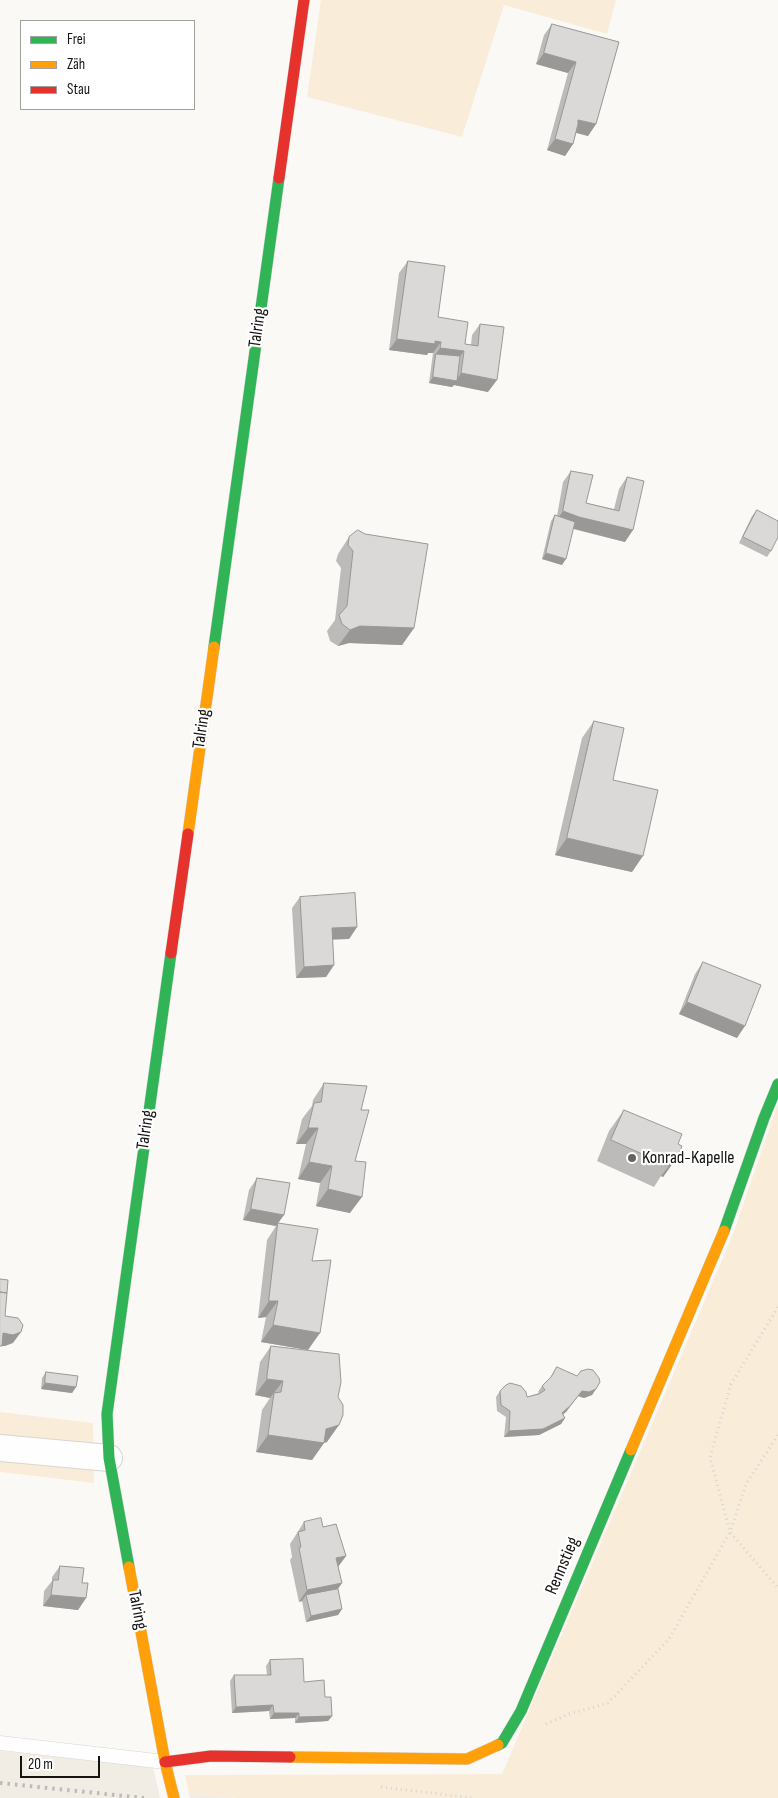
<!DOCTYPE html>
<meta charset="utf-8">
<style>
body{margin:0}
#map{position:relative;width:778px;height:1798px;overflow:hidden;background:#fbf9f6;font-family:"Sofia Sans Condensed",sans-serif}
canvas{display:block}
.legend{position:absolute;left:20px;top:20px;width:175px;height:90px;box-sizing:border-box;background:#fff;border:1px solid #a1a1a0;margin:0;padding:6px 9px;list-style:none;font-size:15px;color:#151412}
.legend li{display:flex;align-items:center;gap:10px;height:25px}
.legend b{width:25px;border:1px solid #a1a1a0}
.scale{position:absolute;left:20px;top:1756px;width:80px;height:22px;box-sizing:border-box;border:2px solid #151412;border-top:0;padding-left:6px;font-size:15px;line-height:18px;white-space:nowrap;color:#151412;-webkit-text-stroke:4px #fff;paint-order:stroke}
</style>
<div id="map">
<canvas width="778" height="1798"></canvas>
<ul class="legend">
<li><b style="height:6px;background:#30b455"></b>Frei</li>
<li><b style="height:6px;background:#ff9f0a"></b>Zäh</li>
<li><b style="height:6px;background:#e5322d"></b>Stau</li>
</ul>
<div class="scale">20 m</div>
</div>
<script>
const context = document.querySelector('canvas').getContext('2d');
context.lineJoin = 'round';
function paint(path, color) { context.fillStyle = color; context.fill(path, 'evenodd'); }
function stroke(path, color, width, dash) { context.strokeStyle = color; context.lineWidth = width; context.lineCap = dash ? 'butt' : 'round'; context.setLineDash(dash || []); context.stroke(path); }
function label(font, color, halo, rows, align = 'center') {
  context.font = font + ' "Sofia Sans Condensed",sans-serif'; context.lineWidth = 4.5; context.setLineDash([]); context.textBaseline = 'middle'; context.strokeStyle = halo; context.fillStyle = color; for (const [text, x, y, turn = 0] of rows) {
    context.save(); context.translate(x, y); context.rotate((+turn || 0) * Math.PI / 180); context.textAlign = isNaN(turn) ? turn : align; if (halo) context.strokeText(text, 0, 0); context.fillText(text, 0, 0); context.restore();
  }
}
paint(new Path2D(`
 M 0,1751 L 153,1767 L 160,1798 L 0,1798 Z
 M 189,1793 L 236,1798 L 190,1798 Z`), '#f1ece4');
paint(new Path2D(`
 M 321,0 L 616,0 L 607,34 L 504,5 L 462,137 L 307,97 Z
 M 778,1103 L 778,1798 L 236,1798 L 189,1793 L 185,1775 L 502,1774 L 733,1234 Z
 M 0,1412 L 93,1423 L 94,1483 L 0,1472 Z`), '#f9edd9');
const lane = new Path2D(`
 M 0,1743 L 165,1762`);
const street = new Path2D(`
 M 0,1448 L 109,1458`);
const fast = new Path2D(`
 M 214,647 L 279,178
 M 724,1231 L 764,1118 L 778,1084
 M 129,1567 L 109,1458 L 107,1414 L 171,953
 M 498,1745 L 502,1743 L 521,1711 L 631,1450`);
const slow = new Path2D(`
 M 188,834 L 214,647
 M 631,1450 L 724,1231
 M 129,1567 L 165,1762 L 174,1798
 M 290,1757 L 467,1759 L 498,1745`);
const jam = new Path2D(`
 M 279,178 L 304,0
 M 171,953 L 188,834
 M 165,1762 L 211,1756 L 290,1757`);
stroke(lane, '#d7d5d3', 15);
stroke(street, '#d7d5d3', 28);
stroke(fast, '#d7d5d3', 12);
stroke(slow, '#d7d5d3', 12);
stroke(jam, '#d7d5d3', 12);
stroke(new Path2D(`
 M 778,1435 L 746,1484 L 730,1532 L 778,1588
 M 546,1724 L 569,1714 L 608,1703 L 669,1639 L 730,1532 L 710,1457 L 731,1384 L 778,1307
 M 381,1787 L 472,1798`), '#d4d4d3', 3, [1, 4]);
stroke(lane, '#fefefe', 14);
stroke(street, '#fefefe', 26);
stroke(fast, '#30b455', 11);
stroke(slow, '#ff9f0a', 11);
stroke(jam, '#e5322d', 11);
stroke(new Path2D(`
 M 0,1783 L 144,1798`), '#bcbcbb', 4, [2.5, 5]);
paint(new Path2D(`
 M 552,24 L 619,42 L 596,124 L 588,136 L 576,133 L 573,144 L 565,156 L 547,150 L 568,73 L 536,64 L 544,35 Z
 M 408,261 L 438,317 L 465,344 L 471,345 L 472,335 L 480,324 L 488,392 L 454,385 L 452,387 L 429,383 L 433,353 L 428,353 L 427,355 L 389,350 L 399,273 Z
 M 571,471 L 586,503 L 614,509 L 619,489 L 627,477 L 625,542 L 573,529 L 562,565 L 542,559 L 551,521 L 555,515 L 557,516 L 563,482 Z
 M 757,510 L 771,551 L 767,557 L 739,543 L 752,516 Z
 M 349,537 L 414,628 L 402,645 L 349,643 L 338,646 L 330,641 L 327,631 L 335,620 L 341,568 L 336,561 L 338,554 Z
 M 594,721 L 613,780 L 632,872 L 555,855 L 582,738 Z
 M 300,897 L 357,927 L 349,939 L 332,939 L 334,965 L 326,977 L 296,978 L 292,908 Z
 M 703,962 L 737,1038 L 679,1014 L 695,974 Z
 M 324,1083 L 361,1110 L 355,1161 L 350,1213 L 316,1206 L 320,1183 L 298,1179 L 306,1144 L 296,1144 L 302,1119 L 312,1106 L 313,1100 Z
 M 624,1110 L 678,1144 L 678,1156 L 663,1177 L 661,1176 L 654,1187 L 597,1161 L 609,1131 Z
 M 257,1178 L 278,1223 L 312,1261 L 308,1350 L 261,1342 L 266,1317 L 258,1318 L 267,1240 L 276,1226 L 243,1220 L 249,1190 Z
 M 271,1346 L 327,1442 L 324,1443 L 312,1460 L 256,1452 L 262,1410 L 270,1398 L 255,1395 L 260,1362 Z
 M 557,1367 L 596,1389 L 592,1395 L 584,1398 L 578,1396 L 566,1412 L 563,1414 L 565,1418 L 561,1424 L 539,1435 L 504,1437 L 506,1417 L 497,1411 L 496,1397 L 500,1391 L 527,1397 L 539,1393 L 538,1392 L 542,1386 L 549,1379 Z
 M 46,1372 L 76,1387 L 72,1393 L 41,1389 L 42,1378 Z
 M 304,1522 L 323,1527 L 346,1556 L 338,1566 L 342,1583 L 338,1589 L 342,1609 L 338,1615 L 306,1622 L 302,1601 L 299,1602 L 290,1560 L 292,1557 L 290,1544 Z
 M 60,1566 L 82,1583 L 86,1598 L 78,1610 L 43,1606 L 44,1591 L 52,1581 L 52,1577 Z
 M 270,1660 L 304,1682 L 325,1697 L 332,1716 L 328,1721 L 295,1723 L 295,1718 L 270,1719 L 269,1711 L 232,1713 L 230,1681 L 234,1675 L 267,1675 L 266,1666 Z`), '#bcbbb9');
paint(new Path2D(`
 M 544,53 L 576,62 L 568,73 L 536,64 Z
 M 578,120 L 596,124 L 588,136 L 570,131 Z
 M 555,139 L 573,144 L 565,156 L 547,150 Z
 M 397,339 L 435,341 L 441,342 L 433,353 L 428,353 L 427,355 L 389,350 Z
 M 440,348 L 464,351 L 456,362 L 436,354 L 432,359 Z
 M 461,373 L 497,380 L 488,392 L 454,385 L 452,387 L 429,383 L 433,377 L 456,381 Z
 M 563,511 L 633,530 L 625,542 L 571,528 L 555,523 Z
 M 546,553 L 566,559 L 562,565 L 542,559 Z
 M 360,626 L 414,628 L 402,645 L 349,643 L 338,646 L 350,630 Z
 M 567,838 L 643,856 L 632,872 L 555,855 Z
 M 357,927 L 349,939 L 324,940 L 332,928 Z
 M 334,965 L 326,977 L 296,978 L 304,967 Z
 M 687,1002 L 745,1026 L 737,1038 L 679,1014 Z
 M 308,1128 L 318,1128 L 306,1144 L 296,1144 Z
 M 673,1155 L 678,1156 L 663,1177 L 661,1176 L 669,1166 Z
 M 309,1162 L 332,1166 L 320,1183 L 298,1179 Z
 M 328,1189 L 362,1197 L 350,1213 L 316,1206 Z
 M 251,1209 L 284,1215 L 276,1226 L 243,1220 Z
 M 269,1301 L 278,1301 L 266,1317 L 258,1318 Z
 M 273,1325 L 320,1333 L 308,1350 L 261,1342 Z
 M 21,1332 L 13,1343 L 5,1346 L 0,1346 L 3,1333 Z
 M 267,1379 L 283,1381 L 270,1398 L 255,1395 Z
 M 45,1383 L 76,1387 L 72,1393 L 41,1389 Z
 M 596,1389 L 592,1395 L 584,1398 L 578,1396 L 566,1412 L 558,1418 L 562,1413 L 582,1391 Z
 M 565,1418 L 561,1424 L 539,1435 L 504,1437 L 509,1431 Z
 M 339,1425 L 327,1442 L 323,1443 L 324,1443 L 312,1460 L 256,1452 L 268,1435 L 326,1429 Z
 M 346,1556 L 338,1567 L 336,1558 Z
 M 342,1583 L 333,1595 L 306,1595 L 302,1601 L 299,1602 L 307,1590 Z
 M 51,1595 L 86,1598 L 78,1610 L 43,1606 Z
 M 342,1609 L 338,1615 L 306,1622 L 311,1616 Z
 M 273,1705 L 269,1711 L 232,1713 L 236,1707 Z
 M 274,1713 L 299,1713 L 295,1718 L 270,1719 Z
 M 332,1716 L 328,1721 L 295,1723 L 299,1717 Z`), '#999896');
const building = new Path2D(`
 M 552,24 L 619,42 L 596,124 L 578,120 L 578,124 L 573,144 L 555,139 L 576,62 L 544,53 Z
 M 408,261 L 445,266 L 438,317 L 468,322 L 465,344 L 478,346 L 480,324 L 504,327 L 497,380 L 461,373 L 464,351 L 440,348 L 441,342 L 435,341 L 435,344 L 397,339 Z
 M 436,354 L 460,356 L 457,381 L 433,377 Z
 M 571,471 L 593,475 L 586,503 L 619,511 L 627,477 L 644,481 L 633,530 L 579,517 L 563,511 Z
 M 757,510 L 778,521 L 778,537 L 771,551 L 743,537 Z
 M 555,515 L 575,522 L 566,559 L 546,553 Z
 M 358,530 L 365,534 L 428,544 L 414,628 L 360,626 L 350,630 L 342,624 L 339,615 L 347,606 L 353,551 L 348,545 L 349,537 Z
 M 594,721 L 624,728 L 613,780 L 658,790 L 643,856 L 567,838 Z
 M 355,893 L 357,927 L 332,928 L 334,965 L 304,967 L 300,897 Z
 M 703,962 L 761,985 L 745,1026 L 687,1002 Z
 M 324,1083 L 367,1086 L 361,1110 L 369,1110 L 355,1161 L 366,1162 L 362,1197 L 328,1189 L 332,1166 L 309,1162 L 318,1128 L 308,1128 L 314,1103 L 321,1102 Z
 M 624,1110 L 682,1134 L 678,1144 L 682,1146 L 678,1156 L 673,1155 L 669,1166 L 611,1140 Z
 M 257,1178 L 290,1183 L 284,1215 L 251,1209 Z
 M 278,1223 L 318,1229 L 312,1261 L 331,1260 L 320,1333 L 273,1325 L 278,1301 L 269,1301 Z
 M 0,1279 L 8,1280 L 7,1293 L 0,1292 Z
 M 0,1292 L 7,1293 L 5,1316 L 18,1318 L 23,1325 L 21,1332 L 13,1335 L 3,1333 L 2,1346 L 0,1346 Z
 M 271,1346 L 339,1354 L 341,1382 L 338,1397 L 343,1405 L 343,1415 L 339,1425 L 326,1429 L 324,1443 L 268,1435 L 274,1393 L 281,1392 L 283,1381 L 267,1379 Z
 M 557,1367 L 577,1376 L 581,1371 L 588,1369 L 593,1370 L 599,1378 L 600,1382 L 596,1389 L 589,1392 L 582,1391 L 570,1406 L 562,1413 L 565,1418 L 543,1429 L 509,1431 L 510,1411 L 501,1405 L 500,1391 L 506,1385 L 510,1383 L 521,1386 L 526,1392 L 527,1397 L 539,1394 L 545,1390 L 542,1386 L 551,1377 Z
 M 46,1372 L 78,1376 L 76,1387 L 45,1383 Z
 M 321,1518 L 323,1527 L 336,1524 L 346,1556 L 336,1558 L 342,1583 L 307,1590 L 299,1548 L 301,1547 L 298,1532 L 305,1530 L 304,1522 Z
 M 60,1566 L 84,1568 L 82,1583 L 88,1583 L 86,1598 L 51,1595 L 53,1580 L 58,1580 Z
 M 338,1589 L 342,1609 L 311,1616 L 306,1595 Z
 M 303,1659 L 304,1682 L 324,1680 L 325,1697 L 331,1697 L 332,1716 L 299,1717 L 299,1713 L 274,1713 L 273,1705 L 236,1707 L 234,1675 L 271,1675 L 270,1660 Z`);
paint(building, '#dbd9d7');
stroke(building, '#999896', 1);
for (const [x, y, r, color] of [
 [632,1158,5,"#666462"]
]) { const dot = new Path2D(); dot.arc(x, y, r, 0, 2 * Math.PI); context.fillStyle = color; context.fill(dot); stroke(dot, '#fff', 2); }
label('18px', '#151412', '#fff', [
 ["Talring",258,328,-82],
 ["Talring",202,729,-82],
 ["Talring",146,1130,-82],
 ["Rennstieg",563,1566,-67],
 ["Talring",137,1610,79]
]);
label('18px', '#151412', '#fff', [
 ["Konrad-Kapelle",642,1158]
], 'left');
</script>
